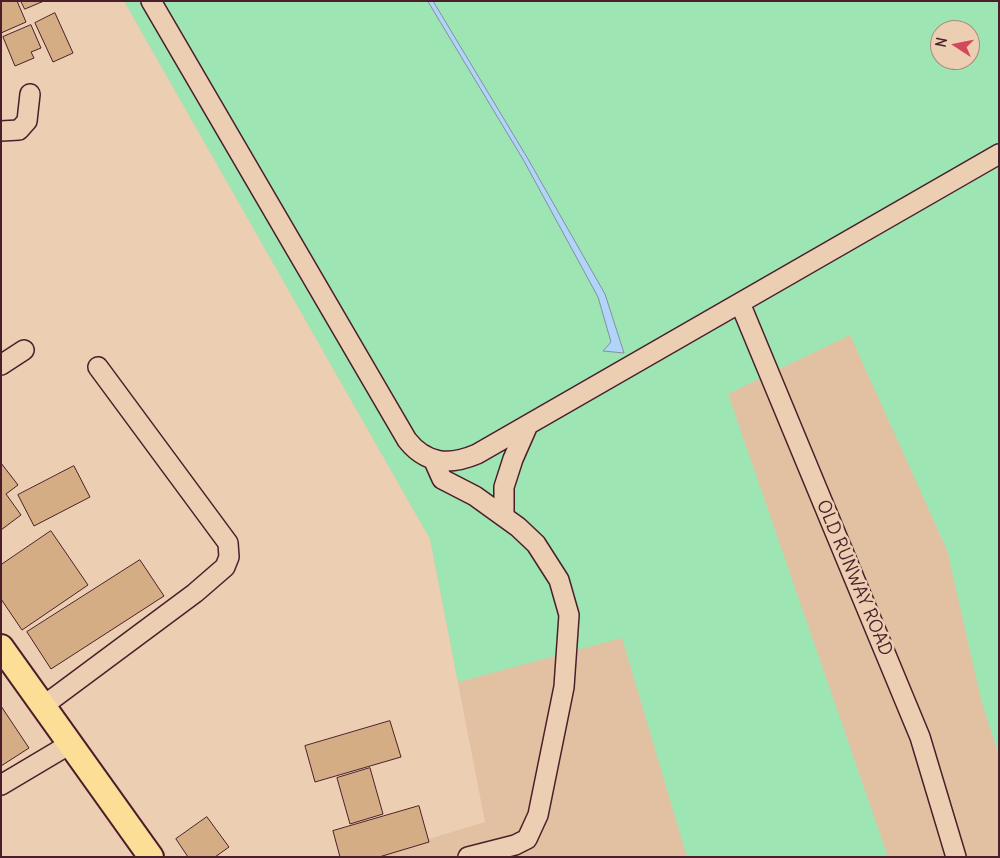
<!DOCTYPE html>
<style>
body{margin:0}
#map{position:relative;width:1000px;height:858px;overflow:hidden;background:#ecceb2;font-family:Delius,sans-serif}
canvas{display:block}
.frame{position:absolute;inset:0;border:2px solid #4a1f2b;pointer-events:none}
.north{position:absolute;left:930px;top:20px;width:50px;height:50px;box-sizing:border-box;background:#ecceb2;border:1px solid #ab887c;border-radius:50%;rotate:281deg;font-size:14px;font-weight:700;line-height:20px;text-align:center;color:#4a1f2b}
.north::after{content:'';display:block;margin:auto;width:18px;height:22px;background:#d1495b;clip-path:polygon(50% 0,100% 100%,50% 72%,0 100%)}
</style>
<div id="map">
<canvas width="1000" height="858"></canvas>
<div class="frame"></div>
<div class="north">N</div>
</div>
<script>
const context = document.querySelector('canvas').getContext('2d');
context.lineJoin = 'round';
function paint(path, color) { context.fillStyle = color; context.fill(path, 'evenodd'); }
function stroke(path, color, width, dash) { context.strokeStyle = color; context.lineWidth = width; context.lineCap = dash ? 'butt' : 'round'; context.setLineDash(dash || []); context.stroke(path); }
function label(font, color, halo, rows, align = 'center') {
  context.font = font + ' Delius,sans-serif'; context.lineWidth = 5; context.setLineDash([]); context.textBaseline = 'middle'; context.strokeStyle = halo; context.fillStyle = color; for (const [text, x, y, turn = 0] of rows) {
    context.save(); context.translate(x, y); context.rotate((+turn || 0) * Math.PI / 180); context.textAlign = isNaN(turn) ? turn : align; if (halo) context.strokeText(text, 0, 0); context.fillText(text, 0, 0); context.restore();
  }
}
paint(new Path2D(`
 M 124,1 L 999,1 L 999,857 L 369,857 L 485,822 L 430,539 ZM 940,30 L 970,30 L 970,60 L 940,60 Z`), '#e2c1a2');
paint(new Path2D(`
 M 124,1 L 428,1 L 524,161 L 598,297 L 611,342 L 604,351 L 624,353 L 605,294 L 528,159 L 433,1 L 999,1 L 999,756 L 982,703 L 947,550 L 850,335 L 728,394 L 888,857 L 687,857 L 622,638 L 458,682 L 430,539 ZM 940,30 L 970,30 L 970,60 L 940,60 Z`), '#9de6b4');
const water = new Path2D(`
 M 428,1 L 433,1 L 528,159 L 605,294 L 624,353 L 603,351 L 611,342 L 598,297 L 524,161 Z`);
paint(water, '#b0d5f9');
stroke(water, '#878ca7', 1);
const building = new Path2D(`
 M 1,1 L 17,1 L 26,22 L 1,33 Z
 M 21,1 L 44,1 L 25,9 Z
 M 55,13 L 73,53 L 53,62 L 35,23 Z
 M 31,25 L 41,48 L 31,52 L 34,58 L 15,66 L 3,37 Z
 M 1,463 L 18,485 L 6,494 L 21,515 L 1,530 Z
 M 74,466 L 90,497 L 34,526 L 18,495 Z
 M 51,531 L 88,585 L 22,630 L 1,599 L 1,565 Z
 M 140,560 L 164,596 L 51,669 L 27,632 Z
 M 1,706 L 29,748 L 1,766 Z
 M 390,721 L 401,757 L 315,782 L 305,746 Z
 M 370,768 L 383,814 L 350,824 L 337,778 Z
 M 419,806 L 429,842 L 379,857 L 340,857 L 333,831 Z
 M 207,817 L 229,847 L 215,857 L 188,857 L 176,839 Z`);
paint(building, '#d4ad85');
stroke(building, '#4a1f2b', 1);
const minor = new Path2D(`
 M 151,1 L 407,440 C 426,464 449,466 477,454 L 999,154
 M 1,131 L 19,130 L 27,121 L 30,94
 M 740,303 L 920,737 L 956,857
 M 1,365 L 24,350
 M 434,461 L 442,479 L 475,496 L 518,527 L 536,544 L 559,580 L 569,615 L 564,687 L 538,815 L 527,839 L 515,845 L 468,857
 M 504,517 L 504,487 L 513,459 L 528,425
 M 43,706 L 195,593 L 225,567 L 229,557 L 228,543 L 98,367
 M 1,785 L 70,744`);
const major = new Path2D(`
 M 1,647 L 151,857`);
stroke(minor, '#4a1f2b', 22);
stroke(major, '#4a1f2b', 28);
stroke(minor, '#ecceb2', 19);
stroke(major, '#fcde96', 24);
label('18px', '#4a1f2b', '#ecceb2', [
 ["OLD RUNWAY ROAD",854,578,67]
]);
</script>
